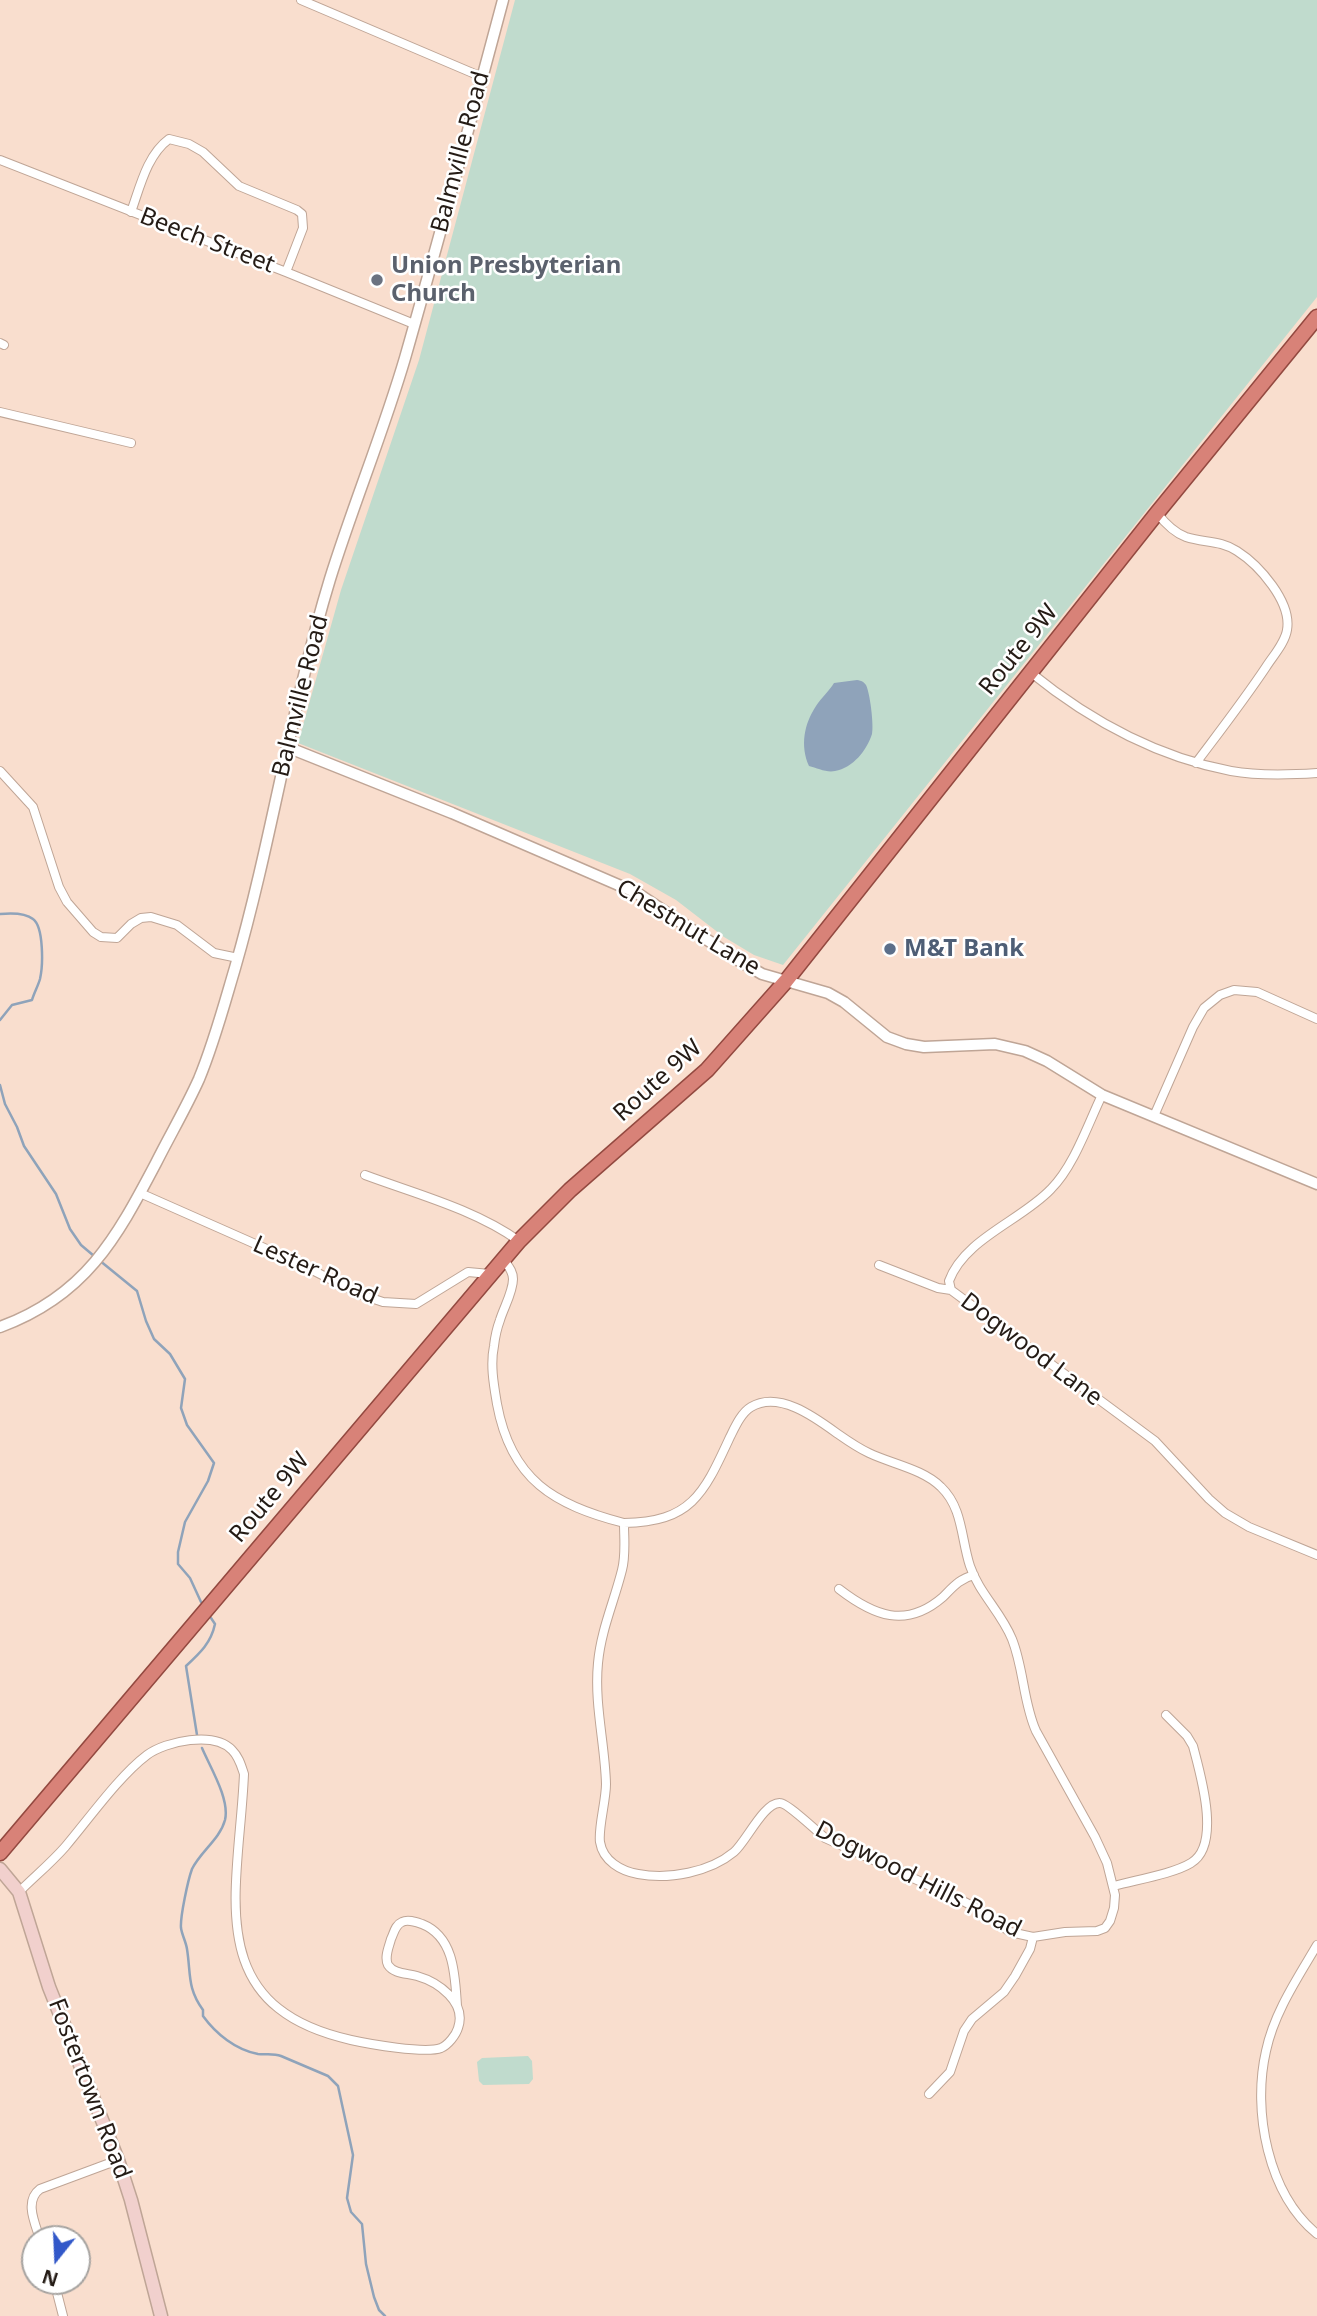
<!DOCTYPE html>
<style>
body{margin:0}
#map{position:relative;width:1317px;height:2316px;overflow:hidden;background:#f9dece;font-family:"Noto Sans",sans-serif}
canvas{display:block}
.north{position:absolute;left:21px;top:2225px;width:70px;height:70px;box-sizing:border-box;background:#fff;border:2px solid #a7a4a1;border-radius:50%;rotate:198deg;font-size:19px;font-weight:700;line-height:28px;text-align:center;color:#241b15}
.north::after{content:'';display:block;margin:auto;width:24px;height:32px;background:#3258c9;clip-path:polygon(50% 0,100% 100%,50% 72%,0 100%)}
</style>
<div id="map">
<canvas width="1317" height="2316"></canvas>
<div class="north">N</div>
</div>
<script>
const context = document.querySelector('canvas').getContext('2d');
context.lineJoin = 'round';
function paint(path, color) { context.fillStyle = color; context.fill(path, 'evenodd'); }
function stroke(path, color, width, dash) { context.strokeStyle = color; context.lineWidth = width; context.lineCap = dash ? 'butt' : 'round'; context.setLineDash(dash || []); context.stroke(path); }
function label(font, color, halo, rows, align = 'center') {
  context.font = font + ' "Noto Sans",sans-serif'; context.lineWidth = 5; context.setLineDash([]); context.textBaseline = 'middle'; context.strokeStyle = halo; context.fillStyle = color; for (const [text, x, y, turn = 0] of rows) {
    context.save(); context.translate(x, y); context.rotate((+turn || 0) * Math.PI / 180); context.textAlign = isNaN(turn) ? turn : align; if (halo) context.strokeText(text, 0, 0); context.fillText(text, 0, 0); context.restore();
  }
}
paint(new Path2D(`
 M 515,0 L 1317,0 L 1317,297 L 783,965 L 754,955 L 724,937 L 676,900 L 630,874 L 298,743 L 341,590 L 419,360 Z
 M 528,2056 L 532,2061 L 533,2079 L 529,2084 L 483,2085 L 479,2081 L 477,2062 L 482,2058 Z`), '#c0dbcd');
paint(new Path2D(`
 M 857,680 C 862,681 863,681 866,685 C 870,693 874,725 872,734 C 867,750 853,768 835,771 C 827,773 817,768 809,766 C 800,746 804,724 816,706 C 822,697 829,691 834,683 Z`), '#8fa3ba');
stroke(new Path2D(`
 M 0,914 C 10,913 24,912 33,919 C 44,927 43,966 40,979 C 38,986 34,993 32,1000 L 12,1005 L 0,1020
 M 0,1085 L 5,1104 L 17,1127 L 24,1146 L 56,1194 L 70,1229 L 81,1245 L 94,1256
 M 99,1260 L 137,1291 L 146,1321 L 154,1339 L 170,1354 L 185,1379 L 181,1408 L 187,1425 L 214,1463 L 208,1481 L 185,1522 L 178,1552 L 178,1564 L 190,1578 L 201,1602
 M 197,1735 L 186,1666 C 200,1653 211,1643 215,1624 L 211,1618
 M 202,1748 C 210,1767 230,1799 225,1820 C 220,1839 200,1852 192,1869 C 188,1880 180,1917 181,1928 C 182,1935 186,1942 187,1949 C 191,1974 187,1988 203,2010 L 203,2016 C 216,2034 236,2050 258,2054 C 266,2055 273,2053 281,2056 L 328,2076 L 338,2086 L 353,2155 L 347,2198 L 351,2212 L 362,2224 L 366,2264 L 374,2297 L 379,2310 L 385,2316`), '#8fa3ba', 2.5);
const minor = new Path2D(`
 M 301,0 L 482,77
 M 0,160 L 286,272 L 414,324
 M 131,212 C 140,187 147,155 169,139 L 189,144 L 203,152 L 239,186 L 297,210 L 302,214 L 303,228 L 286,272
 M 0,343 L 4,345
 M 0,412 L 131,443
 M 1157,513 C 1164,522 1175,533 1186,537 C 1204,543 1220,540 1237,551 C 1259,565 1292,602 1287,630 C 1285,643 1273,656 1266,667 C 1244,700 1220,731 1196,763
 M 1030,672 C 1088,719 1157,757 1231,771 C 1259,776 1288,775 1317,773
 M 0,771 L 33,807 L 59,887 L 67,902 L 93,932 L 101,937 L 117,938 L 131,924 L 141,918 L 151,917 L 177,925 L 214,953 L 238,958
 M 1102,1095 C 1088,1124 1074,1166 1051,1189 C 1022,1220 964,1239 949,1281 L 951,1290 L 1155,1441 L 1209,1499 L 1225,1513 L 1249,1527 L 1317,1555
 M 1154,1116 L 1193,1027 L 1204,1008 L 1220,995 L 1234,990 L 1257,992 L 1317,1019
 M 365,1175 C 416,1194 474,1209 519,1241
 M 140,1193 L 296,1262 L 362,1295 L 383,1302 L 416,1304 L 468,1272 L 490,1274
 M 504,1260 C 508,1266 513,1271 513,1279 C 513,1292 504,1307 500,1320 C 497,1328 495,1337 494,1346 C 490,1365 494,1386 497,1404 C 511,1480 554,1505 624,1523 C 624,1539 626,1555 622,1570 C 614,1602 601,1630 598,1663 C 594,1704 605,1744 606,1784 C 606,1801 598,1828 600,1842 C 603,1861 621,1871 638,1874 C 669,1880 710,1872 734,1852 C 746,1842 764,1802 780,1803 C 787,1803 817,1831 825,1838 L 961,1900 L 980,1910 L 1010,1932 L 1033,1937 L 1065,1932 L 1097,1931 L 1105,1928 L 1110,1921 L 1114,1908 L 1115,1895 L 1107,1863 L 1095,1837 L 1036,1731 C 1023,1702 1024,1669 1012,1639 C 1001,1612 979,1593 970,1566 C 961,1539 963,1508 941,1487 C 923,1469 892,1464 869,1453 C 858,1448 848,1441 838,1434 C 816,1418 779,1390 751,1407 C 741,1413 735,1427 730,1437 C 704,1493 692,1522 624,1523
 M 879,1265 L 938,1288 L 951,1290
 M 839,1589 C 874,1616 906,1629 943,1597 C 953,1587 959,1579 974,1575
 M 1114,1886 C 1135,1880 1173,1874 1191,1863 C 1222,1845 1200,1773 1193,1746 L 1187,1736 L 1166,1715
 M 19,1892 C 34,1877 51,1863 65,1847 C 88,1820 119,1776 147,1755 C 166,1741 214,1731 232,1750 C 239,1757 241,1765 244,1774 C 239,1890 199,2006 351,2040 C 369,2044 425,2054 441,2048 C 448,2045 456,2035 458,2028 C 467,2002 438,1982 417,1976 C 407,1973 394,1974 388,1965 C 384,1957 389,1947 391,1939 C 394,1933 395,1925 402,1922 C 408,1919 416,1922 422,1924 C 455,1937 455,1977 457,2006
 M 1317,1945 C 1297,1979 1274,2013 1266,2051 C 1252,2111 1268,2194 1317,2234
 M 929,2094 L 950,2072 L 964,2031 L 972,2019 L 1004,1992 L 1015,1976 L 1030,1949 L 1033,1937
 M 40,2239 C 35,2223 24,2201 40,2189 L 118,2160
 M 54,2281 L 63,2316`);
const tertiary = new Path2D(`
 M 287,747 L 452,813 L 637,893 L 736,959 L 762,974 L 828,993 L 844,1002 L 887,1037 L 906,1044 L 924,1047 L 995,1044 L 1025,1051 L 1047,1061 L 1102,1095 L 1317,1184
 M 0,1327 C 85,1296 116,1239 156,1163 C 170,1135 186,1108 199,1079 C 214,1043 224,1005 235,968 C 272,840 291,707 330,579 C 353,505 383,433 405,358 C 439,239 471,120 503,0`);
const secondary = new Path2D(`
 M 0,1869 L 19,1892 L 49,1987 L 118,2160 L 131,2200 L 161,2316`);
const trunk = new Path2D(`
 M 0,1853 L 519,1241 L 570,1190 L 707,1070 L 786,981 L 1157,513 L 1317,317`);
stroke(minor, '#bfa596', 10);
stroke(tertiary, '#bfa596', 13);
stroke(secondary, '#bfa596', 15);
stroke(trunk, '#934940', 17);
stroke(minor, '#fff', 8);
stroke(tertiary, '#fff', 10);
stroke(secondary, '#f1d0cd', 12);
stroke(trunk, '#d88278', 14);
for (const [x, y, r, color] of [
 [377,280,7,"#6b7280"],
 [890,949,7,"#5c6f8a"]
]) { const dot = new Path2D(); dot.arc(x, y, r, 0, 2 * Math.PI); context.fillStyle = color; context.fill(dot); stroke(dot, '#fff', 2.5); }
label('24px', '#241b15', '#fff', [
 ["Balmville Road",461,152,-75],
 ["Beech Street",207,241,21],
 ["Route 9W",1019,650,-51],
 ["Balmville Road",301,696,-76],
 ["Chestnut Lane",688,928,31],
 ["Route 9W",658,1081,-42],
 ["Lester Road",315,1271,24],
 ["Dogwood Lane",1031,1350,37],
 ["Route 9W",270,1498,-50],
 ["Dogwood Hills Road",918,1880,27],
 ["Fostertown Road",89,2089,69]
]);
label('bold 24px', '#5b616d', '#fff', [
 ["Union Presbyterian",391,266],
 ["Church",391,294]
], 'left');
label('bold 24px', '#4e5e75', '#fff', [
 ["M&T Bank",904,949]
], 'left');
</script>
